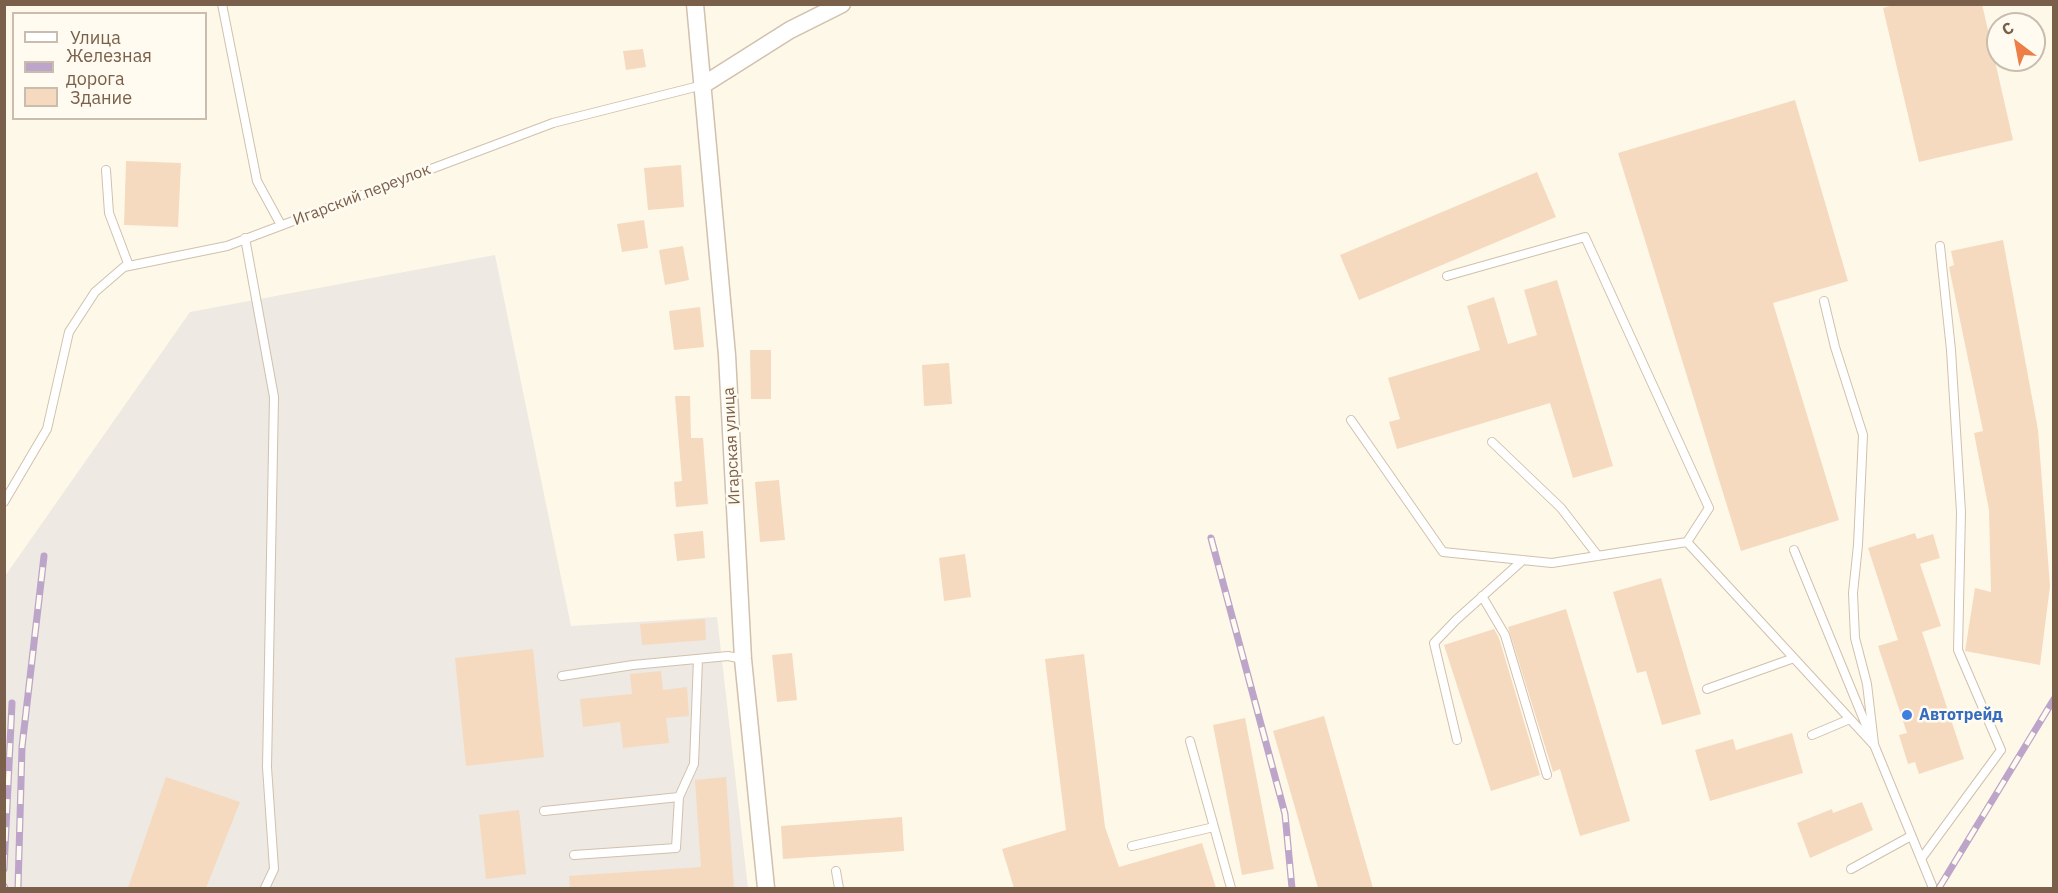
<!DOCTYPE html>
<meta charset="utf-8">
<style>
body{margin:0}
#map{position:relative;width:2058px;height:893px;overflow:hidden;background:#fef8e9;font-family:"IBM Plex Sans",sans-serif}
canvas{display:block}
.frame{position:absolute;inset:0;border:6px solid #7a604a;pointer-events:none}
.legend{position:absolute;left:12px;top:12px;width:195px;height:108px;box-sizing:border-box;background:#fffbf0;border:2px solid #cabdae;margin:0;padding:8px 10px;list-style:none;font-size:18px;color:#7a604a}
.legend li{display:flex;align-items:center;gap:12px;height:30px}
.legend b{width:30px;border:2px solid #cabdae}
.north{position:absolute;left:1986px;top:12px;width:60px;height:60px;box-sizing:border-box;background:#fffbf0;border:2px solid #cabdae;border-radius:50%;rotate:328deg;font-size:16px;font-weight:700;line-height:24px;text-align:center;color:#7a604a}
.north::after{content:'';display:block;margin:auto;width:21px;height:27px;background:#ed7e48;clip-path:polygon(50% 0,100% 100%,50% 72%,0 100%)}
</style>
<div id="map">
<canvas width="2058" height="893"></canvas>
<div class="frame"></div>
<ul class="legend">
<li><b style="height:8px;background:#fff"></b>Улица</li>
<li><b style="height:8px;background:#bca5c9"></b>Железная дорога</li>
<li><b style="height:16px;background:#f5dabf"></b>Здание</li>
</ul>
<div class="north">С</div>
</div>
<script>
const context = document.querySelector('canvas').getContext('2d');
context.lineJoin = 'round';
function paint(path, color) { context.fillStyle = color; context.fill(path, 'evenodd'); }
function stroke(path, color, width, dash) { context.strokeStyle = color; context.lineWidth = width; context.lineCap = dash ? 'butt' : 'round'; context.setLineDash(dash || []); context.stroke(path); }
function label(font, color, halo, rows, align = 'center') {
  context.font = font + ' "IBM Plex Sans",sans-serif'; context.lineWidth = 5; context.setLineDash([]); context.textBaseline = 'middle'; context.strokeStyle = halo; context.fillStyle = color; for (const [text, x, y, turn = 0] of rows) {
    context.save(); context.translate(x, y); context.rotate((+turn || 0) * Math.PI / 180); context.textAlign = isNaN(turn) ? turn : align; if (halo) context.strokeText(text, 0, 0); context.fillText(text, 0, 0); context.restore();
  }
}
paint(new Path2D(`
 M 495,255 L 571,626 L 717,617 L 748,888 L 5,888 L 5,576 L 190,312 Z`), '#eee9e2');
paint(new Path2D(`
 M 1897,4 L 1982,4 L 2013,140 L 1919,162 L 1883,8 Z
 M 643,49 L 646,67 L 626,70 L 623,51 Z
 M 1795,100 L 1848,281 L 1773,303 L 1839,520 L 1741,551 L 1618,153 Z
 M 126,161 L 181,163 L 178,227 L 124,225 Z
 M 681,165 L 684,207 L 648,210 L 644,168 Z
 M 1537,172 L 1556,217 L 1359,300 L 1340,255 Z
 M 644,220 L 648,248 L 622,252 L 617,224 Z
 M 2003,240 L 2038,430 L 2050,586 L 2040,665 L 1965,651 L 1975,588 L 1991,592 L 1989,510 L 1974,433 L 1983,431 L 1949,267 L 1954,265 L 1951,251 Z
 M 683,246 L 689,280 L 665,285 L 659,250 Z
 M 1557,280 L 1613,466 L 1573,478 L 1550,403 L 1397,449 L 1389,422 L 1400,419 L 1388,378 L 1480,350 L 1467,306 L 1494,297 L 1508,344 L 1537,335 L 1524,290 Z
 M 700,307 L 704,347 L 674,350 L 669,311 Z
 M 750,350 L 771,350 L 771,399 L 751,399 Z
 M 949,363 L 952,404 L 924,406 L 922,365 Z
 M 675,396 L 690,396 L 691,438 L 703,438 L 708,504 L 676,507 L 674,482 L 682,481 Z
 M 779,480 L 785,540 L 760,542 L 755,482 Z
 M 703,531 L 705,558 L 677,561 L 674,534 Z
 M 1915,533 L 1917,539 L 1933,534 L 1940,558 L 1920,564 L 1941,626 L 1922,632 L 1964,759 L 1919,774 L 1915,762 L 1908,764 L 1899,735 L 1907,733 L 1878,646 L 1898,640 L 1868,548 Z
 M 965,554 L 971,597 L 944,601 L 939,558 Z
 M 1661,578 L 1701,714 L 1662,725 L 1646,671 L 1637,673 L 1613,592 Z
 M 1566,609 L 1630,821 L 1580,836 L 1560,769 L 1553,772 L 1508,627 Z
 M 705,619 L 706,640 L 642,645 L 640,624 Z
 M 1494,629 L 1499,638 L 1540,775 L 1491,791 L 1444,645 Z
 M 533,649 L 544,757 L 466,766 L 455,658 Z
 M 792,653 L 797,700 L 777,702 L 772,655 Z
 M 1084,654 L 1105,827 L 1119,867 L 1202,843 L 1216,888 L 1014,888 L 1002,849 L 1066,830 L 1045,659 Z
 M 661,671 L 663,690 L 687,687 L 689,716 L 666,718 L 669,743 L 623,748 L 620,722 L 583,727 L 580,699 L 632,694 L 630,674 Z
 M 1324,716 L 1373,888 L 1318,888 L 1273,731 Z
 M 1245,718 L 1274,869 L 1242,875 L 1213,725 Z
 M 1792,733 L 1803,773 L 1710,801 L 1695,750 L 1733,739 L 1736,750 Z
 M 166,777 L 240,802 L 206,888 L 128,888 Z
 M 726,777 L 734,888 L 570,888 L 569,876 L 701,867 L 695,780 Z
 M 1862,802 L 1873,830 L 1810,858 L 1797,823 L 1832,809 L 1833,813 Z
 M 519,810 L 526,874 L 486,879 L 479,815 Z
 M 902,817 L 904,851 L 783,859 L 781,826 Z`), '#f5dabf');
const service = new Path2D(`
 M 222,4 L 257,181 L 281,225
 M 106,170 L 109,213 L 129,266
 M 245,238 L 274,397 L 267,767 L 274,869 L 265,888
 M 1447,276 L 1585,237 L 1709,508 L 1687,542
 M 1824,301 L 1835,347 L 1863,435 L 1858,545 L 1853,593 L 1855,638 L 1867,684 L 1874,744
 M 1351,420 L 1443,552 L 1552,563 L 1687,542 L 1874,745
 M 1492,442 L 1561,508 L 1598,556
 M 4,502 L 47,429 L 69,332 L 95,292 L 124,267 L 227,246 L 553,123 L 703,85
 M 1794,550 L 1933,888
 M 1482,596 L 1505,635 L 1547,775
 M 562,676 L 633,665 L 728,656 L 743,659
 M 1707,689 L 1794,658
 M 1812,735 L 1850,719
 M 1457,740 L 1434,643 L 1456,620 L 1523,560
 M 1190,741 L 1231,888
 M 544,811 L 679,797 L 694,764 L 698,659
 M 1132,846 L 1214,827
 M 574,855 L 676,848 L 679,797
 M 1921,859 L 2001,750 L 1958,650 L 1961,512 L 1951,350 L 1940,246
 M 1851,869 L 1911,836
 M 836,871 L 839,888`);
const minor = new Path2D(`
 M 695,4 L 727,355 L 743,659 L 766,888
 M 703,85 L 790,30 L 842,4`);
stroke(service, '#d1c0ad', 10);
stroke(minor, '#d1c0ad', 19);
stroke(service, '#fff', 8);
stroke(minor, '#fff', 16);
const rail = new Path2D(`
 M 1211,538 L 1285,814 L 1292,888
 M 4,869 L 12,703
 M 4,886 L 5,888
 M 18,888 L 22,747 L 44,556
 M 1939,888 L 2054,699`);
stroke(rail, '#bca5c9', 7);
stroke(rail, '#fffbf0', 4.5, [14]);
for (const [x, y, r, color] of [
 [1907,715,6,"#3f7fe0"]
]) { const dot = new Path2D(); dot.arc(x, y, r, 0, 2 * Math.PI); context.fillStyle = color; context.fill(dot); stroke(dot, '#fffbf0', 2); }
label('16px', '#7a604a', '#fffbf0', [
 ["Игарский переулок",362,195,-21],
 ["Игарская улица",732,446,-93]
]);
label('bold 16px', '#366cbe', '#fffbf0', [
 ["Автотрейд",1919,715]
], 'left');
</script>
